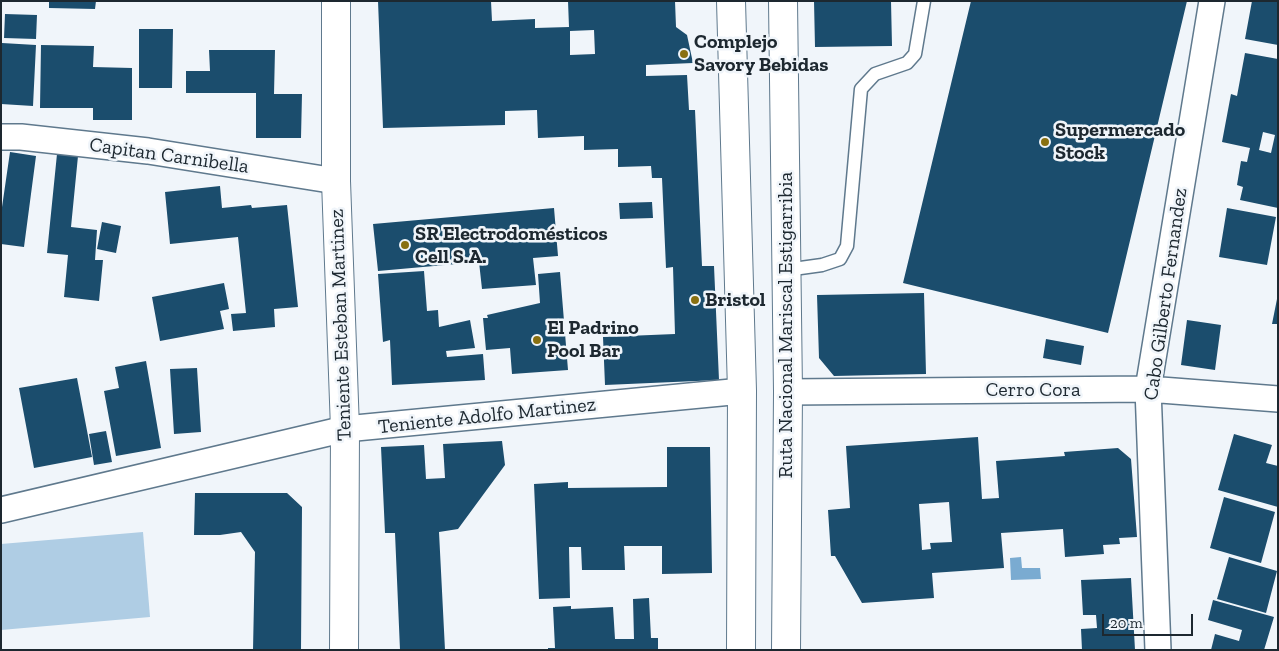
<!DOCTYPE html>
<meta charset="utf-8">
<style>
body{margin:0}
#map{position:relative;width:1279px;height:651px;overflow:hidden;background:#f0f5fa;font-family:"Zilla Slab",serif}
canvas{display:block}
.frame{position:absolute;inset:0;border:2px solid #1d2830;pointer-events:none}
.scale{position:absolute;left:1102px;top:614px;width:91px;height:22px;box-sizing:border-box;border:2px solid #1d2830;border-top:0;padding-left:6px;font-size:15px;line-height:18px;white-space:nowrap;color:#1d2830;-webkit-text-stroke:4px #f0f5fa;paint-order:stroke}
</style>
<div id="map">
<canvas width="1279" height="651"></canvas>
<div class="frame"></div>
<div class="scale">20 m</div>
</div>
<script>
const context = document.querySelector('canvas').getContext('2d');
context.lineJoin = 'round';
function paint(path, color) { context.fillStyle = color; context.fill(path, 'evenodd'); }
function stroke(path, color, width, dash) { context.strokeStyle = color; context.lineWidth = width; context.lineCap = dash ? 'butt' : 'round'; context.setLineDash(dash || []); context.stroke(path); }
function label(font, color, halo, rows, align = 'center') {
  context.font = font + ' "Zilla Slab",serif'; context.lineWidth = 5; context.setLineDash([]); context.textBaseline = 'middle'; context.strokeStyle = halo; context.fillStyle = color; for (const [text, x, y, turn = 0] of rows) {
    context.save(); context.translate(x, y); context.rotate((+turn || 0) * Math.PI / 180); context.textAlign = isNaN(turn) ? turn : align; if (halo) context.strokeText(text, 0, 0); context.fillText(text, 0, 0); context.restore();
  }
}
paint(new Path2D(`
 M 143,532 L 150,617 L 1,630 L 1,544 Z`), '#afcde4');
paint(new Path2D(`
 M 1021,557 L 1022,568 L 1040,568 L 1041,579 L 1011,580 L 1010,558 Z`), '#7aabd1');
paint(new Path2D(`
 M 49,1 L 96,1 L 95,9 L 49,8 Z
 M 378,1 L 491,1 L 492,21 L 535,19 L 535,28 L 569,27 L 568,1 L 675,1 L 676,27 L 687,35 L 693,63 L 646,65 L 646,76 L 687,75 L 689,110 L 695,110 L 702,266 L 714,266 L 719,380 L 605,385 L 603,337 L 675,334 L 673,267 L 666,268 L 662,178 L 652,178 L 651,166 L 618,167 L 618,149 L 584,150 L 584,136 L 538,138 L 537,110 L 505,111 L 505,125 L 383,128 ZM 594,30 L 595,54 L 570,55 L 570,31 Z
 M 814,1 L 891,1 L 892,46 L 815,47 Z
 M 971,1 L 1187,1 L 1108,333 L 903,283 Z
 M 1252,1 L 1278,1 L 1278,45 L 1245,39 Z
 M 5,14 L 37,15 L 36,39 L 4,38 Z
 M 139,29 L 173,29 L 172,88 L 139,88 Z
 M 2,43 L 36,45 L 33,106 L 1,104 Z
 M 41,45 L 94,46 L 93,67 L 132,68 L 132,120 L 93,120 L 93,108 L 40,108 Z
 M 209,50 L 275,50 L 274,94 L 302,94 L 301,138 L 256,138 L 256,93 L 186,93 L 186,71 L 210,71 Z
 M 1245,53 L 1278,59 L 1278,208 L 1240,200 L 1243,187 L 1237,185 L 1241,161 L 1247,162 L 1250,148 L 1222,142 L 1231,94 L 1237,96 ZM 1263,132 L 1275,135 L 1271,153 L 1259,150 Z
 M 10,152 L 36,156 L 24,247 L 1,244 L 1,214 Z
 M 57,154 L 78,156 L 71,227 L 97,230 L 95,260 L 103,260 L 99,301 L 64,297 L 68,255 L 47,253 Z
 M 220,186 L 222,208 L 251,205 L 252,208 L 287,205 L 298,307 L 274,309 L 275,327 L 233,331 L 231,314 L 246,313 L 238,237 L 170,244 L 165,192 Z
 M 652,202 L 653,218 L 620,219 L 619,203 Z
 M 554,208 L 558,256 L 533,258 L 536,285 L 482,289 L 479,262 L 378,271 L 373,224 Z
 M 1227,208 L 1276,217 L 1267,265 L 1219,257 Z
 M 102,222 L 121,226 L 116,253 L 97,249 Z
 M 424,271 L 427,311 L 438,310 L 439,327 L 470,320 L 475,348 L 446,351 L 447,357 L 483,354 L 485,380 L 392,385 L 390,340 L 383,342 L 378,274 Z
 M 560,272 L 568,370 L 512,374 L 510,348 L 486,350 L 483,318 L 488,318 L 487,315 L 540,303 L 538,274 Z
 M 224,283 L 229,309 L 220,311 L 224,329 L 160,341 L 152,297 Z
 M 924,293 L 926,374 L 834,376 L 819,358 L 817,295 Z
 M 1277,299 L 1278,299 L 1278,324 L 1272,324 Z
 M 1187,320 L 1221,325 L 1215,370 L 1181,365 Z
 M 1046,339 L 1084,346 L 1081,365 L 1043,358 Z
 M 146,361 L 161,448 L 116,456 L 104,391 L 119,388 L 115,367 Z
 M 197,368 L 201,432 L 174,434 L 170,369 Z
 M 77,378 L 92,457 L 34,468 L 19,388 Z
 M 106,431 L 112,462 L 94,465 L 89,434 Z
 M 1234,434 L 1272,445 L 1266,463 L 1278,466 L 1278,507 L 1218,490 Z
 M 978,437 L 982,499 L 999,498 L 996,461 L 1065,456 L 1064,452 L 1118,448 L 1131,459 L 1137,537 L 1119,538 L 1120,544 L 1103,545 L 1104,554 L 1065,557 L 1063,529 L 1001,533 L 1004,568 L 932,573 L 934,598 L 862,603 L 835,556 L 831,556 L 828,510 L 850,508 L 846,446 ZM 949,502 L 952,542 L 930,543 L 931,549 L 922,550 L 919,504 Z
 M 502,441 L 505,465 L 458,529 L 439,532 L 445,650 L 400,650 L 395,533 L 385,533 L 381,447 L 424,445 L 426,479 L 445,478 L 443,444 Z
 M 667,447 L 710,447 L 712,573 L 662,574 L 662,546 L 624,546 L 625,570 L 582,570 L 581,547 L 569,547 L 570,598 L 539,599 L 534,484 L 568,482 L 568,488 L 667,487 Z
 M 195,493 L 287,493 L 302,507 L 301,650 L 253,650 L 255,552 L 241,532 L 220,535 L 194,535 Z
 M 1224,497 L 1275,512 L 1261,563 L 1210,548 Z
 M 1229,557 L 1277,571 L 1266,613 L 1217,599 Z
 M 1131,578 L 1135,650 L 1082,650 L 1081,629 L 1097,628 L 1096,615 L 1083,615 L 1081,580 Z
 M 649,598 L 651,638 L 658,638 L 658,650 L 548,650 L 548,648 L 555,648 L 553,607 L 571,606 L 571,609 L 613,607 L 615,639 L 634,639 L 633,599 Z
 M 1213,600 L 1274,617 L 1264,650 L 1211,650 L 1215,634 L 1239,641 L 1242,630 L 1208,620 Z`), '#1b4d6d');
const lane = new Path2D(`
 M 786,270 L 822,265 L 840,259 L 847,246 L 861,89 L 875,74 L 907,63 L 915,54 L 924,1`);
const street = new Path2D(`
 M 1,137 L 21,137 L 148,151 L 336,181
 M 788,392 L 1148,389 L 1278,399
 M 1,510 L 345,429 L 742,391
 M 1158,650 L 1148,389 L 1212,1`);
const secondary = new Path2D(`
 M 336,1 L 336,181 L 345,429 L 344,650`);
const highway = new Path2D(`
 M 731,1 L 742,391 L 741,650
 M 783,1 L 788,392 L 786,650`);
stroke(lane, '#5f798d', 15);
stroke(street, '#5f798d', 28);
stroke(secondary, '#5f798d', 30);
stroke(highway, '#5f798d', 30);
stroke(lane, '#fff', 12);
stroke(street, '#fff', 25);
stroke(secondary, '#fff', 28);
stroke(highway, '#fff', 28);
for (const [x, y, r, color] of [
 [684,54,5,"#897011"],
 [1045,142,5,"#897011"],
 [405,245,5,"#897011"],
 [695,300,5,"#897011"],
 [537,340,5,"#897011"]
]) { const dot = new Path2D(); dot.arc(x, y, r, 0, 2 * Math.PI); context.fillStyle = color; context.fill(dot); stroke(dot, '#f0f5fa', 2); }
label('bold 20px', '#1d2830', '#f0f5fa', [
 ["Complejo",694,42],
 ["Savory Bebidas",694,65],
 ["Supermercado",1055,130],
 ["Stock",1055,153],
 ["SR Electrodomésticos",415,234],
 ["Cell S.A.",415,257],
 ["Bristol",705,300],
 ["El Padrino",547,328],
 ["Pool Bar",547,351]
], 'left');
label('20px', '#1d2830', '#f0f5fa', [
 ["Capitan Carnibella",169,156,8],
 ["Cabo Gilberto Fernandez",1166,294,-82],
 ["Teniente Esteban Martinez",341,325,-92],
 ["Ruta Nacional Mariscal Estigarribia",786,325,-90],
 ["Cerro Cora",1033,390],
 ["Teniente Adolfo Martinez",487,416,-6]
]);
</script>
